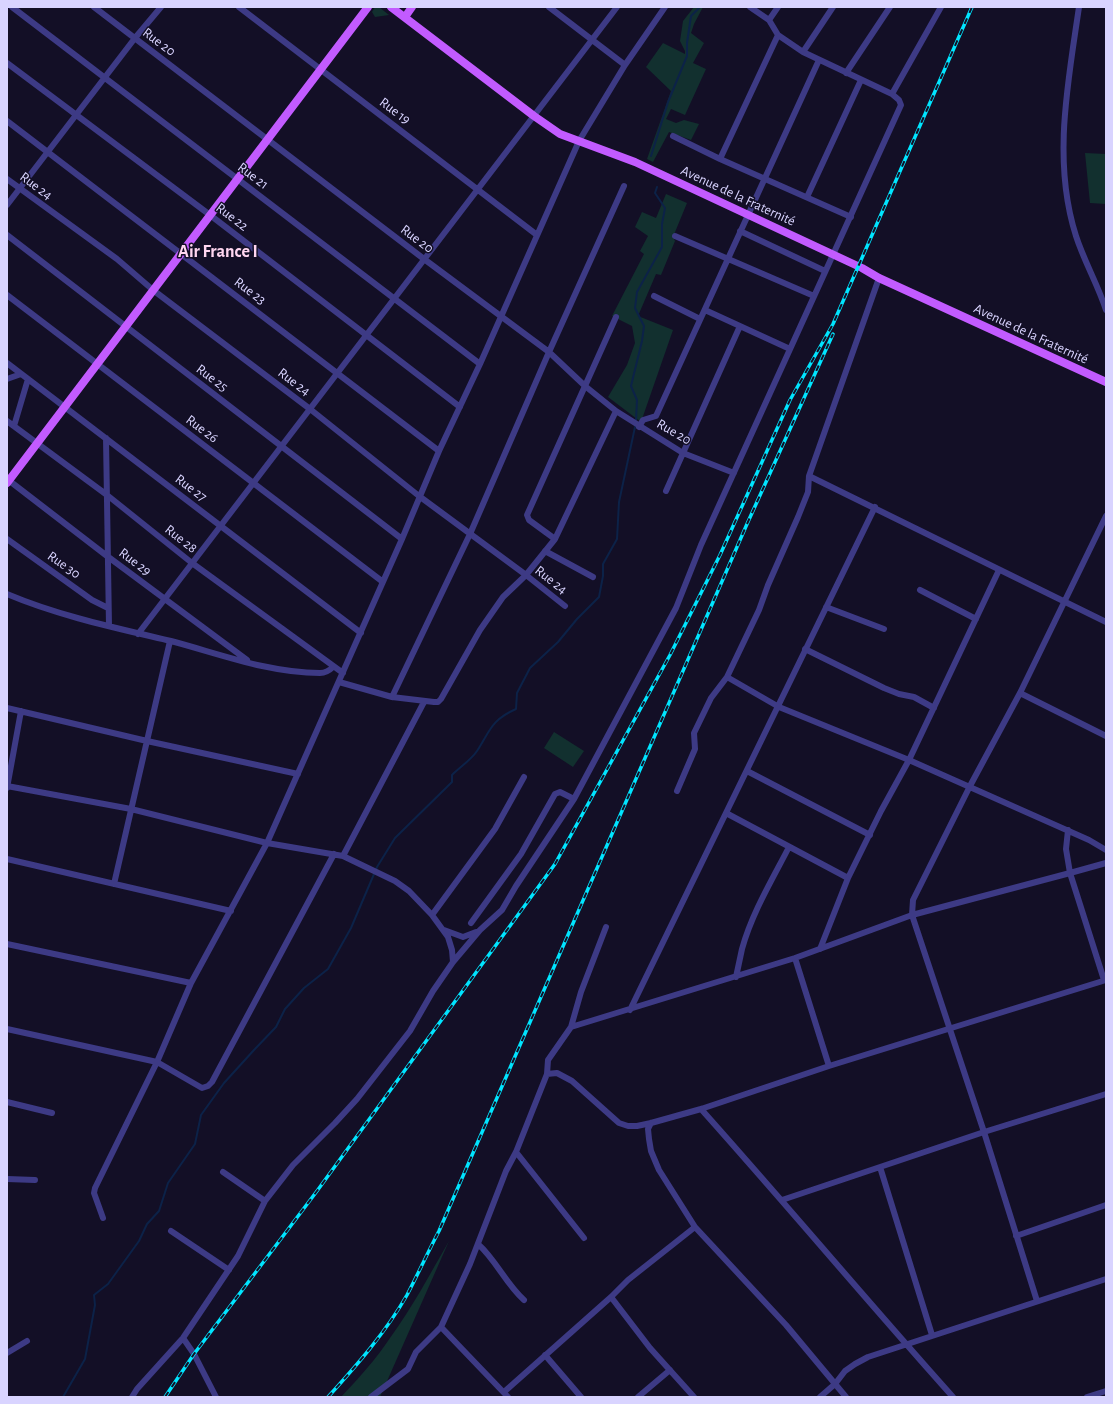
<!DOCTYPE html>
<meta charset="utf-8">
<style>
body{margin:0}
#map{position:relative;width:1113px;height:1404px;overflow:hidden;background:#130f26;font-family:"Alegreya Sans",sans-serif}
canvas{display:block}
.frame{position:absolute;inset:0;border:8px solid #d9d4ff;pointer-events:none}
</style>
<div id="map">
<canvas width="1113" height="1404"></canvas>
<div class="frame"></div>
</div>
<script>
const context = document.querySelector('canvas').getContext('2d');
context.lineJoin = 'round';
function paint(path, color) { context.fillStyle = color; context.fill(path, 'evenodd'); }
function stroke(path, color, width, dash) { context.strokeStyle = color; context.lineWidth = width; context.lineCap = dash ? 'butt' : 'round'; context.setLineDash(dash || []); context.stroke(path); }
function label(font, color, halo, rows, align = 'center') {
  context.font = font + ' "Alegreya Sans",sans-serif'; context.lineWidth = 3; context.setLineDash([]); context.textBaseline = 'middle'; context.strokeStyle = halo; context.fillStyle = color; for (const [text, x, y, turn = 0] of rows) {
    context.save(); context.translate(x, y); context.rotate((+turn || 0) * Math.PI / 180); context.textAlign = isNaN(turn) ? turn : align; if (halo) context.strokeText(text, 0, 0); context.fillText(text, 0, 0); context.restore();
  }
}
paint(new Path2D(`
 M 375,7 L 379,7 L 389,15 L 375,17 L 372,12 Z
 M 694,7 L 703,7 L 694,24 L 691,33 L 704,43 L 693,63 L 706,69 L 685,115 L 671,109 L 666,119 L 676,123 L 684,120 L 699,124 L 691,140 L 669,132 L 653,162 L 647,159 L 671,91 L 646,67 L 663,43 L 685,54 L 685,51 L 680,41 L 683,21 Z
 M 1085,153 L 1106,154 L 1106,204 L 1090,203 Z
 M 666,194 L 687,203 L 673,237 L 675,241 L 661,275 L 656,274 L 638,316 L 673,330 L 641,422 L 608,397 L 627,365 L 635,343 L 632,326 L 612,316 L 644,254 L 640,251 L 648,236 L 635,227 L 642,212 L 656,218 Z
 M 554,732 L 584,751 L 573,767 L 544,748 Z
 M 449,1241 L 380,1397 L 341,1397 C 359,1378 376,1359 390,1338 C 412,1308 430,1274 449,1241 Z`), '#12302f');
stroke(new Path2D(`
 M 651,156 L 668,102 L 687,56 L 687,43 L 691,16 L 700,7
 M 636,420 L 637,400 L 631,386 L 642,341 L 644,326 L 635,308 L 637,292 L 662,247 L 662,224 L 665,208 L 655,193 L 657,187
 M 63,1397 L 85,1359 L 95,1305 L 94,1295 L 108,1284 L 139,1241 L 147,1224 L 159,1211 L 168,1183 L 195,1144 L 201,1115 L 224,1083 L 254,1050 L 276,1027 L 285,1009 L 304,988 L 328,969 L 351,928 L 377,867 L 395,838 L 452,782 L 452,775 C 460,767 471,760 477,751 C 490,731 491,720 516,709 L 517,693 L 530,668 L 558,642 L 577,619 L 599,597 L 603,576 L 603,564 L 617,539 L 619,502 L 635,427`), '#0c2248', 2);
stroke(new Path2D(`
 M 12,7 L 480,364
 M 94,7 L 424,259 L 549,352 L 585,386 L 616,411 L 683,453 L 734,473
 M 239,7 L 537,235
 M 549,7 L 625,65
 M 1079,7 C 1068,83 1052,161 1076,236 C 1084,261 1098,285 1106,310
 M 769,20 L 778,7
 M 803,52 L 833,7
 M 7,63 L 210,215 L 460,407
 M 846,73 L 890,7
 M 892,94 L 941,7
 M 7,121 L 439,451
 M 673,136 L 720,159 L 851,217
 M 720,159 L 778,35
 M 7,179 L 117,259 L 153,290 L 310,409 L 419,496 L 526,575 L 565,606
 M 807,197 L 861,80
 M 7,205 L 135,38 L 161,7
 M 740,231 L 825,271
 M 7,235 L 402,539
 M 675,236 L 814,296
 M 879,278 L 809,476 L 808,492 L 798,517 L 768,585 L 759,610 L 727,677 L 779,707 L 909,760 L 1089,840 L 1106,850
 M 7,295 L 383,582
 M 654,296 L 700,319
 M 705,310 L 790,349
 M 7,363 L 361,633
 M 7,379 L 21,374
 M 7,421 L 107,495 L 192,563 L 343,673
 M 14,426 L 28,379
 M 639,427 L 643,420 L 656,416 L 819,60
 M 106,438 L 109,626
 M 809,476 L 1106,622
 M 7,479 L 107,556 L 247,660
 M 666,491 L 740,326
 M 7,539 L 92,600 L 108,608
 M 555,539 L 529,520 L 527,515 L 616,317
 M 545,551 L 593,577
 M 920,590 L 976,619
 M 7,594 C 59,616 116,628 171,641 C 220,654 269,673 320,673 C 326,673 329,671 333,667
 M 826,607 L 884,629
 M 138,634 L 617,7
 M 805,649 L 884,688 L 899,694 L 914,697 L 934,708
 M 339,682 L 392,697 L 434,702 L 438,702 L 441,699 L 480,630 L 503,597 L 526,575 L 555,539 L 616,411
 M 1020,693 L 1106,736
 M 392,697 L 470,534 L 549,352 L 624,186
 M 7,708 L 147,741 L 298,774
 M 747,771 L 870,835
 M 7,786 L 131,809 L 267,843 L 343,856 L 395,881 L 409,891 L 432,915 L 448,937 L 452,950 L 453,962
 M 7,788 L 21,711
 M 677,791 L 695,749 L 694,733 L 711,698 L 727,677
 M 726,813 L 848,878
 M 1068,830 L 1066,849 L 1070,873 L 1106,863
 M 343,856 L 424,702
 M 7,859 L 231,911
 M 114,884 L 170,641
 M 432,915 L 495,829 L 524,777
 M 471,923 L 521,854 L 555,794 L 560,792 L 574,799
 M 444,930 L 463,937 L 476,932
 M 7,944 L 191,983
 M 820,949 L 848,878 L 881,811 L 909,760 L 999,570
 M 795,958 L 829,1066
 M 736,977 C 738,968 740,958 742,949 C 752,913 772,880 789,847
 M 630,1010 L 875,507
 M 571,1027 L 795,958 L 912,915 L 1070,873 L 1104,980
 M 7,1029 L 157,1062 L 202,1088 L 208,1086 L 212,1082 L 334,854
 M 547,1074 L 557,1073 L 572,1081 L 619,1123 L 628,1126 L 637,1126 L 651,1123 L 701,1109 L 829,1066 L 1106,980
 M 7,1102 L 52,1113
 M 701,1109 C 786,1204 868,1302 953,1397
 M 651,1123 L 648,1129 L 649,1139 L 651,1151 L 659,1170 L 695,1227 L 786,1325 L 846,1397
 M 516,1152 L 584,1238
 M 880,1167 L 932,1335
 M 223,1172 L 265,1201
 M 7,1179 L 35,1180
 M 782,1200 L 984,1132 L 1106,1094
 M 103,1218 L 94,1193 L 95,1188 L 157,1062 L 191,983 L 267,843 L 402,539 L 439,451 L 480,364 L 579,141 L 625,65 L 665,7
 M 171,1231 L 229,1270
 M 1016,1236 L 1106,1205
 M 478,1244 C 496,1260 506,1284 524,1300
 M 611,1297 L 650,1348 L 694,1397
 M 1037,1301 L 984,1132 L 912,915 L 913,900 L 970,786 L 1020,693 L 1106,516
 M 441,1327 L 508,1397
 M 183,1338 L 194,1354 L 216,1397
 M 7,1353 L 27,1341
 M 545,1355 L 581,1397
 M 504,1392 L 611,1297 L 628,1280 L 695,1227
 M 132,1397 L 137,1389 L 183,1338 L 238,1256 L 265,1201 L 293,1165 L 335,1123 L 357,1099 L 410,1031 L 433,991 L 453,962 L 480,930 L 502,910 L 516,886 L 574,799 L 676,608 L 701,545 L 901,105 L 899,100 L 892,94 L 803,52 L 778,35 L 769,20 L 750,7
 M 371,1397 L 408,1369 L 416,1352 L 441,1327 L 470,1264 L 506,1171 L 516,1152 L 547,1074 L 548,1060 L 571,1027 L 581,992 L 606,927
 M 638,1397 L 670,1370
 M 820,1397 L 835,1384 L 845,1371 L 855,1364 L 868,1357 L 1106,1279
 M 1087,1397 L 1106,1391`), '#3d3a85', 6);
stroke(new Path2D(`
 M 391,7 L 534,116 L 560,134 L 635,162 L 862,268 L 879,278 L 1106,382
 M 405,17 L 412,7
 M 7,483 L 368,7`), '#c25bff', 8);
const rail = new Path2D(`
 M 165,1397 L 194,1354 L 317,1191 L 555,864 L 670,655 L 720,555 L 790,400 L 833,324 L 972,7
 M 328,1397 C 357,1365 386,1332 407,1295 C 418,1274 428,1252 439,1231 L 747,524 L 833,334`);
stroke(rail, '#00e5ff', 3.5);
stroke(rail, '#130f26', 2, [6]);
label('14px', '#d9d4ff', '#130f26', [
 ["Rue 20",159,42,37],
 ["Rue 19",395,111,37],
 ["Rue 21",253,176,37],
 ["Rue 24",36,186,37],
 ["Avenue de la Fraternité",738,196,25],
 ["Rue 22",232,217,37],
 ["Rue 20",417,239,37],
 ["Rue 23",250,291,37],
 ["Avenue de la Fraternité",1031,334,25],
 ["Rue 25",212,378,37],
 ["Rue 24",294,382,37],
 ["Rue 26",202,429,37],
 ["Rue 20",674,432,30],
 ["Rue 27",191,488,37],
 ["Rue 28",181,539,38],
 ["Rue 29",135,562,37],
 ["Rue 30",64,565,35],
 ["Rue 24",551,580,38]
]);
label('bold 18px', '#ffd6f0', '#130f26', [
 ["Air France I",218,252]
]);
</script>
